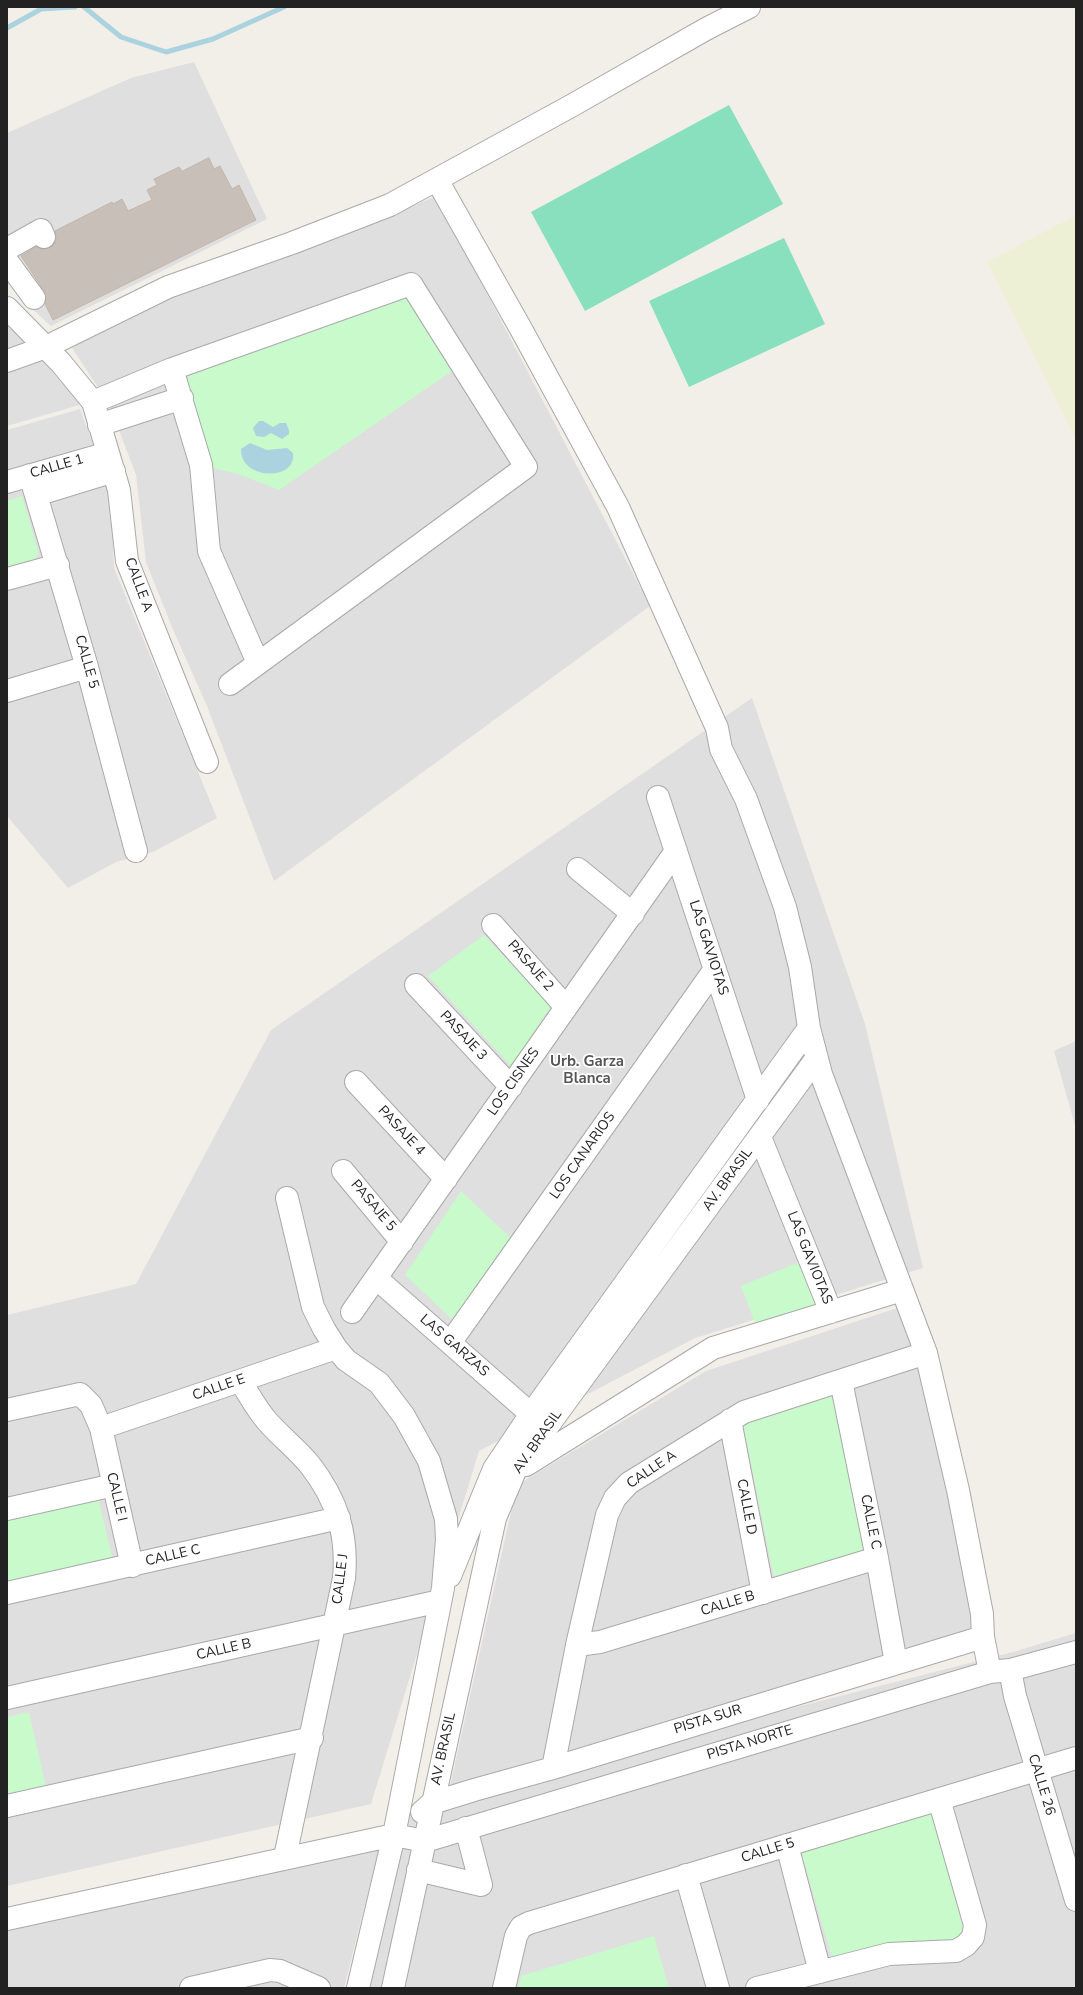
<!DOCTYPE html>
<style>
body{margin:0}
#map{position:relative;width:1083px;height:1995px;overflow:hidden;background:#f2efe9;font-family:"Nunito Sans",sans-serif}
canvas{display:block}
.frame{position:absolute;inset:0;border:8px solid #222;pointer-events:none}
</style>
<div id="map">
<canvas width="1083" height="1995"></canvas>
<div class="frame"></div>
</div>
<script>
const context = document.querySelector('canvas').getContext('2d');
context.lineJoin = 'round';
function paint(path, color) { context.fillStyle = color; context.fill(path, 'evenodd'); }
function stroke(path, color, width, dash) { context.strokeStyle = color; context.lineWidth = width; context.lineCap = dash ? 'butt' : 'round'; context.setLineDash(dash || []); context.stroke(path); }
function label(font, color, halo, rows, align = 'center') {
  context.font = font + ' "Nunito Sans",sans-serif'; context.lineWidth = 3.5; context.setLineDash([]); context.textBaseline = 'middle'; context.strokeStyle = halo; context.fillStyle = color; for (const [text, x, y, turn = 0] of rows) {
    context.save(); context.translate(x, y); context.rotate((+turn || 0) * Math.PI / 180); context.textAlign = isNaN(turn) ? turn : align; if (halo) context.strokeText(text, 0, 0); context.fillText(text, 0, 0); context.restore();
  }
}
paint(new Path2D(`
 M 194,62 L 267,219 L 51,326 L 28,305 L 7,282 L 7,133 L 131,78 Z
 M 436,196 L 650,606 L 274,881 L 207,706 L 174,632 L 146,562 L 136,475 L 109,404 L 72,348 L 131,312 L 338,238 Z
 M 7,325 L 50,364 L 83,404 L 7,426 Z
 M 80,409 L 111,492 L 114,568 L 217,818 L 153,852 L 116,862 L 68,888 L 7,816 L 7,430 Z
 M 752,698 L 865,1024 L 923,1268 L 695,1338 L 479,1451 L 371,1804 L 7,1886 L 7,1315 L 136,1284 L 271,1030 Z
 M 1076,1041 L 1076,1129 L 1054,1051 Z
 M 900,1307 L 926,1366 L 978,1629 L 450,1786 L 517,1485 L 706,1371 Z
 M 1076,1633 L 1076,1988 L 363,1988 L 404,1807 L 1013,1652 Z
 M 381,1841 L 344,1988 L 7,1988 L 7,1925 Z`), '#e0dfdf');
paint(new Path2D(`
 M 1076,215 L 1076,439 L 987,262 Z`), '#eef0d5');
paint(new Path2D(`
 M 405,293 L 452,371 L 279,490 L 238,474 L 213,468 L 187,381 L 189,374 Z
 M 22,496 L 39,554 L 34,560 L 7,567 L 7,501 Z
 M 484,935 L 551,1007 L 511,1066 L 428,976 Z
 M 461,1191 L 513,1240 L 457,1324 L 405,1275 Z
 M 804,1260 L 825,1308 L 758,1331 L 741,1286 Z
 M 828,1396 L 833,1397 L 836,1401 L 868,1549 L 774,1578 L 743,1424 Z
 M 98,1497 L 113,1561 L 7,1585 L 7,1517 Z
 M 29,1712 L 46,1787 L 7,1795 L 7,1717 Z
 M 933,1811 L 969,1924 L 965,1939 L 832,1958 L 802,1855 L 804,1849 Z
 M 654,1936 L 669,1988 L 518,1988 L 521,1976 Z`), '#c8facc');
paint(new Path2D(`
 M 729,105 L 783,204 L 585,311 L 531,212 Z
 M 784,238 L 825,324 L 689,387 L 649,301 Z`), '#88e0be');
paint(new Path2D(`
 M 259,421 L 263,421 L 273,427 L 280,423 L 286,423 L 289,430 L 289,434 L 282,439 L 271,433 L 264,437 L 256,436 L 253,428 Z
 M 250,443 L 267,450 L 287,448 L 293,453 C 297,482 240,480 241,449 Z`), '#aad3df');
stroke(new Path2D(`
 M 84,7 L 121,37 L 166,52 L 213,39 L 284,7
 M 7,28 L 41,9 L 75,7`), '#aad3df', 5);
const building = new Path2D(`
 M 209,158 L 214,169 L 220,166 L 232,189 L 239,185 L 256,220 L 53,320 L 45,304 L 46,297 L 44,291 L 21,256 L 36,247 L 43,249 L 49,248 L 54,245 L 56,239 L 55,231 L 112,202 L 113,204 L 122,199 L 128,211 L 152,200 L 147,190 L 157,185 L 154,179 L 179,167 L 182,171 Z`);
paint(building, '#c7bfb8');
stroke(building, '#c4b6ab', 1);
const minor = new Path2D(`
 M 437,180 L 521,329 L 618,507 L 717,728 L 721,749 L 746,799 L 785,907 L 800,967 L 809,1028 L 821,1074 L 926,1353 L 958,1490 L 982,1614 L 983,1637 L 990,1672
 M 7,249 L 41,230 L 44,237
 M 7,261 L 34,298
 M 7,308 L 61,363 L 93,402 L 119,490 L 127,561 L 207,762
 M 7,361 L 46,347 L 168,287 L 292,243 L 390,205 L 571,106 L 706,29 L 749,7
 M 172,369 L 201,465 L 209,551 L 258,663
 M 93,402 L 172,369 L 411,284 L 526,467 L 230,684
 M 99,425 L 182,398
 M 30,475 L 87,667 L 136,851
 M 7,482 L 108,453
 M 36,495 L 114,471
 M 7,579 L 58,565
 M 7,691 L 87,667
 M 658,797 L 758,1100
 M 578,869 L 633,914
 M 493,925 L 566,1007
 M 416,985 L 511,1087
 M 356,1082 L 446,1179
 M 760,1137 L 831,1312
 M 343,1171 L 402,1242
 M 287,1198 L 313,1307 L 324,1329 L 336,1348 L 346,1360 L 379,1383 L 404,1416 L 429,1461 L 446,1519 L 447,1539 L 443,1588 L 394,1835 L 358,1988
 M 376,1278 L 531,1414
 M 352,1312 L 676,851
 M 450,1343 L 715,969
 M 240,1381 C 249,1394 257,1410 267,1421 C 281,1437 297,1449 310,1465 C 337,1500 348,1534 344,1578 L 285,1857
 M 841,1381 L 877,1558 L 896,1663
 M 7,1410 L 80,1394 L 91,1405 L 101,1428 L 132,1566
 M 730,1420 L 763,1593
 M 101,1428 L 336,1348
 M 526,1465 L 713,1348 L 902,1290
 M 7,1509 L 114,1485
 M 450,1576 L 494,1469 L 531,1414 L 809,1028
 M 7,1593 L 339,1518
 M 577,1645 L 600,1642 L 877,1558
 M 1010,1670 L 1015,1696 L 1076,1900
 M 7,1698 L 440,1601
 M 553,1768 L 577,1645 L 607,1515 L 615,1498 L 629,1483 L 744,1412 L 926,1353
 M 7,1806 L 312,1738
 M 422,1812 L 432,1803 L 474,1790 L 553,1768 L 983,1637
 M 787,1845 L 820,1972
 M 418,1870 L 481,1885 L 466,1828
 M 686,1875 L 718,1988
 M 7,1919 L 394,1835 L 425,1841 L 990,1672 L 1010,1670 L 1076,1652
 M 191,1988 L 270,1970 L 280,1971 L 319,1988
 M 393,1988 L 495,1518 L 515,1471 L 816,1059
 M 504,1988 L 516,1936 L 521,1927 L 529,1923 L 1076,1758
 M 757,1988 L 889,1954 L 956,1951 L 966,1945 L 973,1937 L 975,1925 L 939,1799`);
stroke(minor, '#a9a9a9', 24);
stroke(minor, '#fff', 22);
label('14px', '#222', '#fff', [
 ["CALLE 1",57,467,-16],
 ["CALLE A",138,585,70],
 ["CALLE 5",86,662,74],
 ["LAS GAVIOTAS",708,948,72],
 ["PASAJE 2",530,966,49],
 ["PASAJE 3",463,1036,47],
 ["LOS CISNES",514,1082,-55],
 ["PASAJE 4",401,1131,47],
 ["LOS CANARIOS",583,1156,-55],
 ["AV. BRASIL",728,1180,-54],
 ["PASAJE 5",373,1206,50],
 ["LAS GAVIOTAS",809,1258,68],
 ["LAS GARZAS",454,1346,41],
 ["CALLE E",219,1388,-19],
 ["AV. BRASIL",538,1442,-55],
 ["CALLE A",652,1470,-34],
 ["CALLE I",116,1497,77],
 ["CALLE D",746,1507,79],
 ["CALLE C",870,1522,78],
 ["CALLE C",173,1556,-13],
 ["CALLE J",341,1579,-83],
 ["CALLE B",728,1604,-17],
 ["CALLE B",224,1650,-13],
 ["PISTA SUR",708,1720,-17],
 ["PISTA NORTE",750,1743,-17],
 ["AV. BRASIL",444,1749,-78],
 ["CALLE 26",1041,1785,73],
 ["CALLE 5",768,1851,-17]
]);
label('bold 15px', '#555', '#fff', [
 ["Urb. Garza",587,1062],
 ["Blanca",587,1079]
]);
</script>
